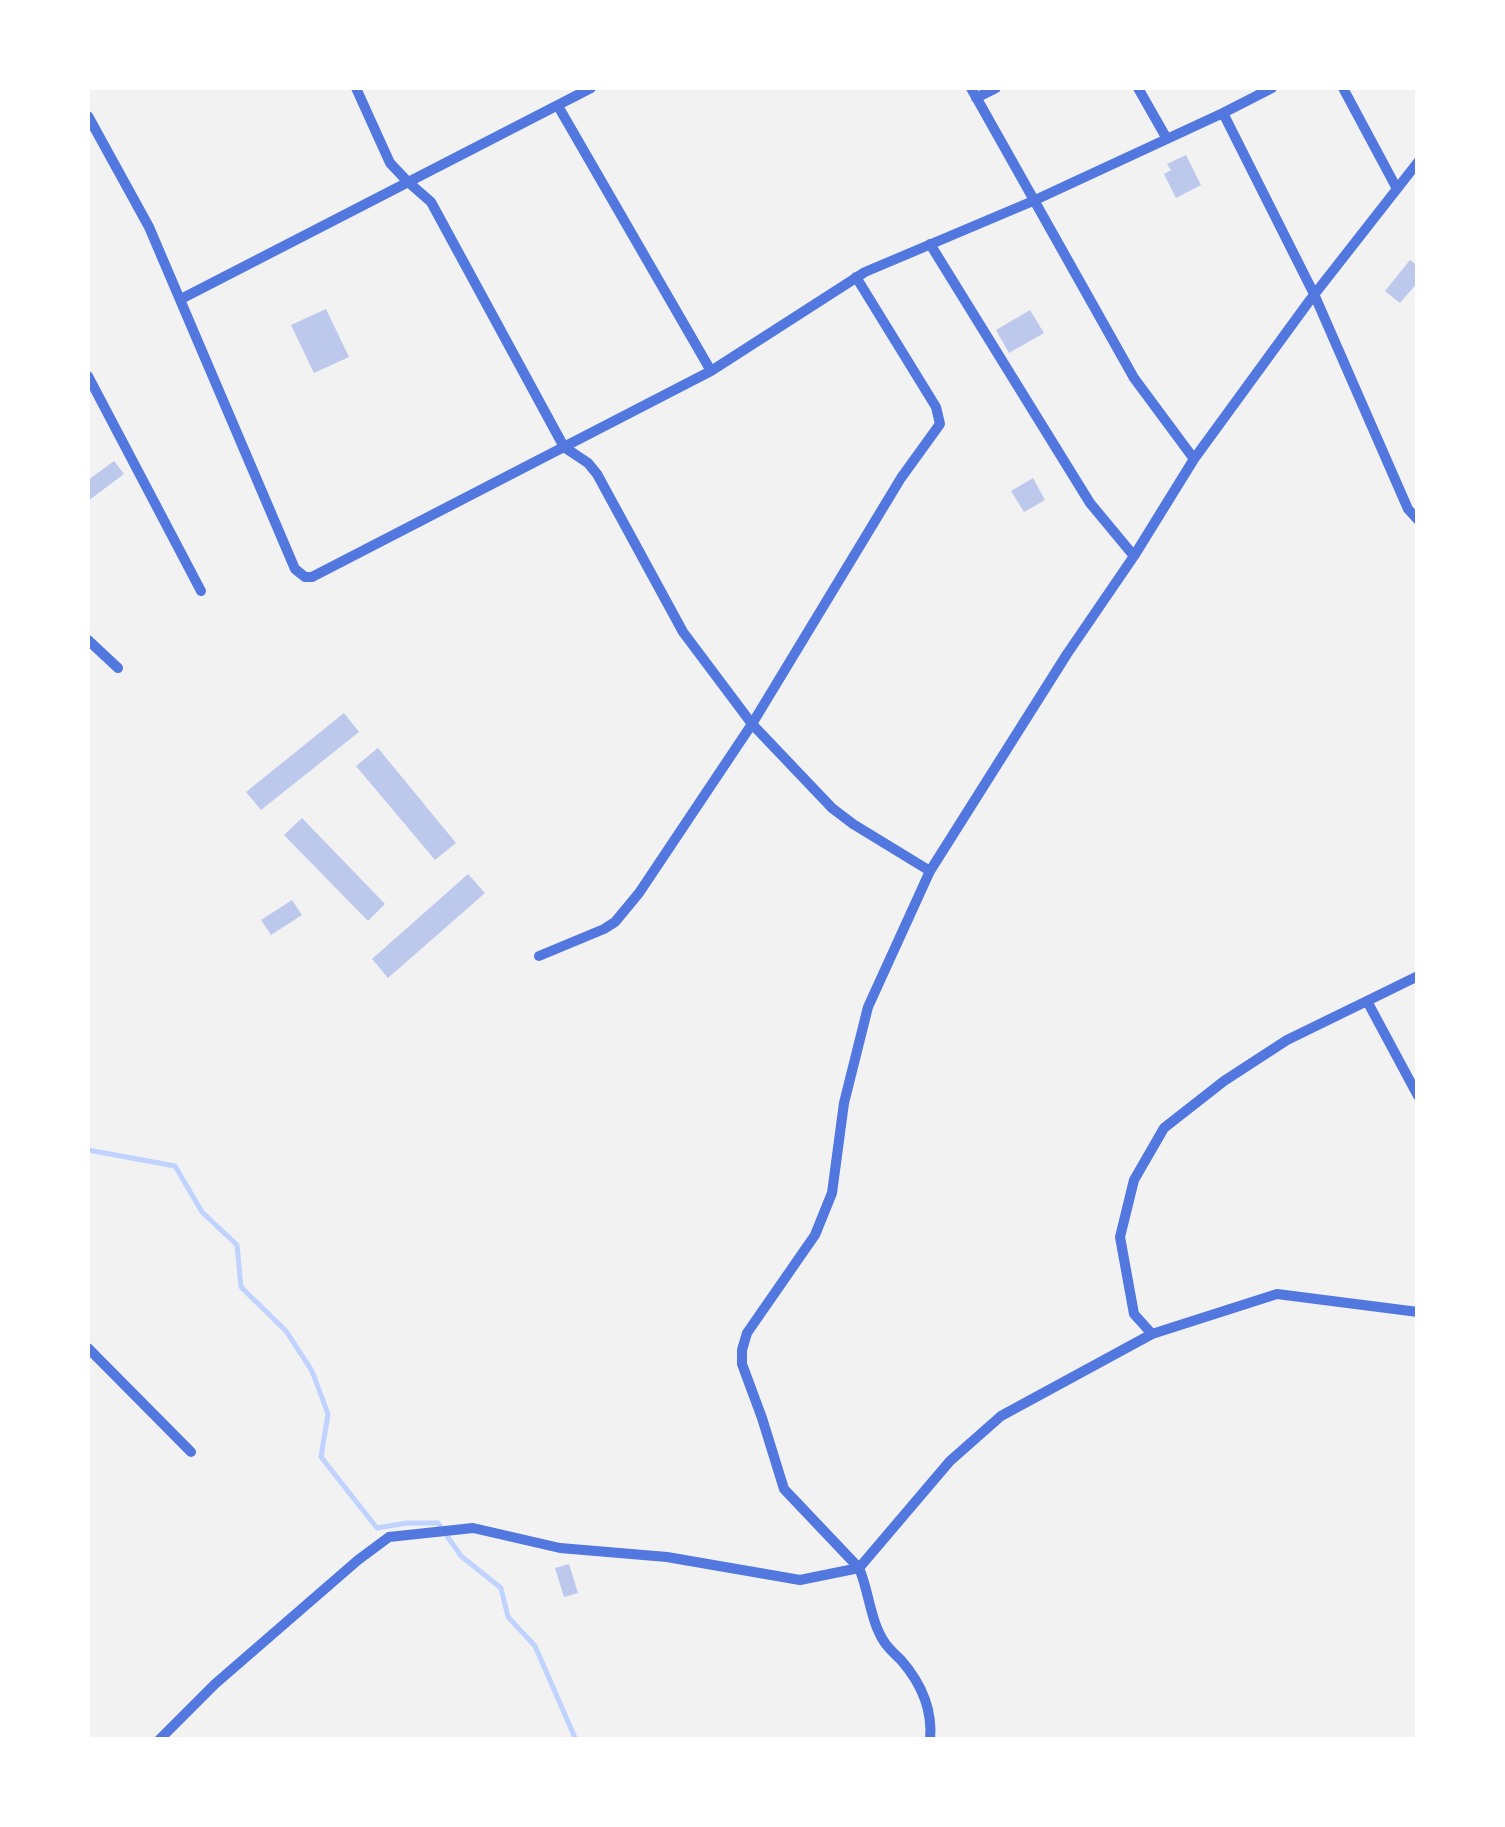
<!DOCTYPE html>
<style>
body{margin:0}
#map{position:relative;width:1505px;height:1827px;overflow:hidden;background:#f2f2f2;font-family:Figtree,sans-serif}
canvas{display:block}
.frame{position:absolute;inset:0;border:90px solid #fff;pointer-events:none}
</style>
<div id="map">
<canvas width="1505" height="1827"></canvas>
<div class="frame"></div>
</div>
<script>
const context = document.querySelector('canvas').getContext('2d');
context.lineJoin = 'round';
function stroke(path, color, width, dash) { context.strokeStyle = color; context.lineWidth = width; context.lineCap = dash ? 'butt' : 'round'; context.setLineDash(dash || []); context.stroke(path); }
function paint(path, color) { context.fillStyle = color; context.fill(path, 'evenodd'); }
stroke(new Path2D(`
 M 88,1150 L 175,1166 L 202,1212 L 237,1245 L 241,1287 L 286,1331 L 312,1371 L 328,1414 L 321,1457 L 377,1528 L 407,1523 L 438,1523 L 461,1556 L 501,1588 L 508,1617 L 535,1646 L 576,1740`), '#bfd3fe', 5);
paint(new Path2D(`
 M 1186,155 L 1201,185 L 1176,198 L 1164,174 L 1171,170 L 1167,164 Z
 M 1410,260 L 1418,266 L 1418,282 L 1400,303 L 1385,291 Z
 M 326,309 L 349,357 L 314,373 L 291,325 Z
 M 1030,310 L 1044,333 L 1009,353 L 996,330 Z
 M 114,461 L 124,474 L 88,501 L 88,480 Z
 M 1033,478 L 1045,500 L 1024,512 L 1011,491 Z
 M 344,713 L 359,732 L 261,810 L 246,792 Z
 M 378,748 L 456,843 L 435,860 L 356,766 Z
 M 302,818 L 385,904 L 368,921 L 284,835 Z
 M 468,874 L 485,893 L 388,978 L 372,959 Z
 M 292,900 L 302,915 L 271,935 L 261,920 Z
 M 569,1564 L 578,1593 L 564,1597 L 555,1568 Z`), '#bdc9ec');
stroke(new Path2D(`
 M 356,88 L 390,163 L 407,181 L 431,202 L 564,447 L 588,463 L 597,474 L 683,632 L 752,724 L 832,808 L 853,824 L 930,871
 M 971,88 L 1134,378 L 1194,459
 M 1138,88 L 1167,139
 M 1343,88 L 1396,187
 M 976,98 L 996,88
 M 558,106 L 711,371
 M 1223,113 L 1314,294 L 1408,509 L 1418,520
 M 88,116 L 149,227 L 295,569 L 305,577 L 312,577 L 711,371 L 865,272 L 1033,201 L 1223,113 L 1272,88
 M 930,244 L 1090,503 L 1134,556
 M 181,299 L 591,88
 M 88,376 L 201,591
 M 88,640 L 118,668
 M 539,956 L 604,929 L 615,922 L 639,893 L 752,724 L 901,478 L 940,424 L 936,407 L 856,277
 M 1418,976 L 1367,1001 L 1418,1096
 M 1367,1001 L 1287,1040 L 1224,1081 L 1164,1128 L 1134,1180 L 1120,1237 L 1134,1314 L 1152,1334 L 1277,1294 L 1418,1312
 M 88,1348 L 191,1452
 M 159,1740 L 215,1684 L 358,1560 L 389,1537 L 473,1528 L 560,1548 L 667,1557 L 800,1580 L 859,1568 L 950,1461 L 1001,1416 L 1152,1334
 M 930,1740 C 933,1709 921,1683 901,1660 C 895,1654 889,1649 885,1643 C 870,1621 869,1591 859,1568 L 784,1489 L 762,1418 L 742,1364 L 742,1350 L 747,1333 L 815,1235 L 832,1193 L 844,1103 L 868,1007 L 930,871 L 1067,654 L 1134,556 L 1194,459 L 1310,300 L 1418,162`), '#5277de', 10);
</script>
